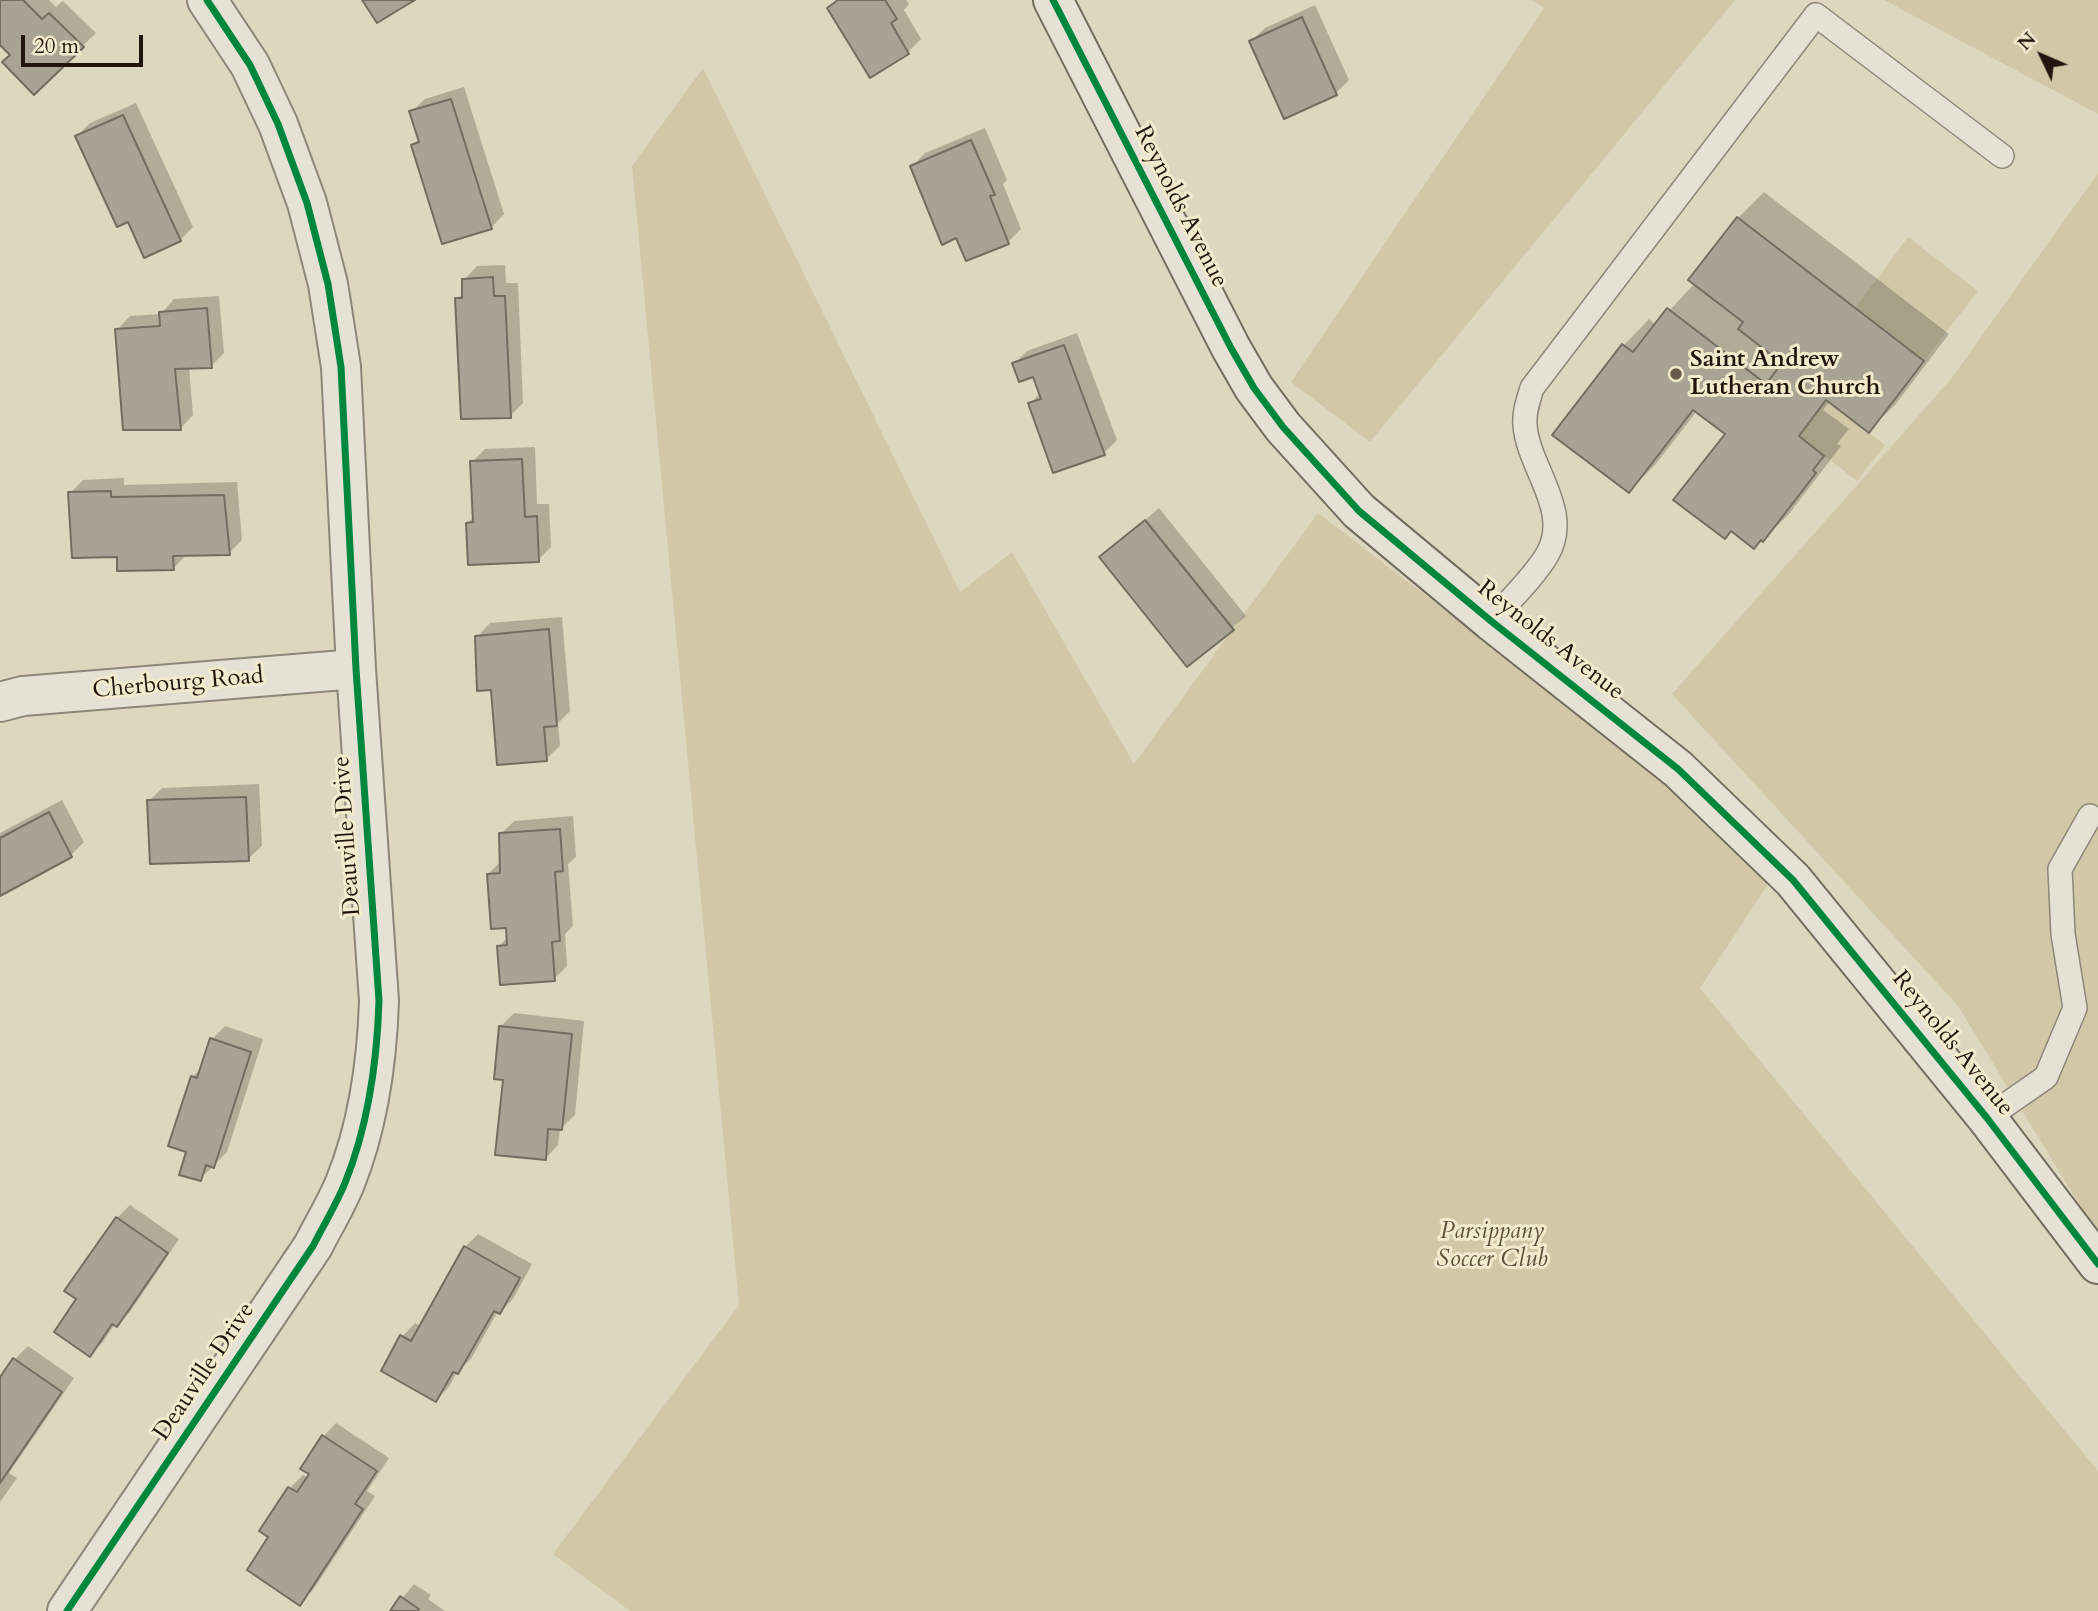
<!DOCTYPE html>
<style>
body{margin:0}
#map{position:relative;width:2098px;height:1611px;overflow:hidden;background:#ded7bf;font-family:Cardo,serif}
canvas{display:block}
.north{position:absolute;left:2007px;top:21px;width:70px;height:70px;-webkit-text-stroke:5px #f2eacd;paint-order:stroke;rotate:314deg;font-size:19px;font-weight:700;line-height:28px;text-align:center;color:#23150c}
.north::after{content:'';display:block;margin:auto;width:24px;height:32px;background:#23150c;clip-path:polygon(50% 0,100% 100%,50% 72%,0 100%)}
.scale{position:absolute;left:21px;top:35px;width:122px;height:32px;box-sizing:border-box;border:4px solid #23150c;border-top:0;padding-left:9px;font-size:21px;line-height:24px;white-space:nowrap;color:#23150c;-webkit-text-stroke:5px #f2eacd;paint-order:stroke}
</style>
<div id="map">
<canvas width="2098" height="1611"></canvas>
<div class="north">N</div>
<div class="scale">20 m</div>
</div>
<script>
const context = document.querySelector('canvas').getContext('2d');
context.lineJoin = 'round';
function paint(path, color) { context.fillStyle = color; context.fill(path, 'evenodd'); }
function stroke(path, color, width, dash) { context.strokeStyle = color; context.lineWidth = width; context.lineCap = dash ? 'butt' : 'round'; context.setLineDash(dash || []); context.stroke(path); }
function label(font, color, halo, rows, align = 'center') {
  context.font = font + ' Cardo,serif'; context.lineWidth = 6; context.setLineDash([]); context.textBaseline = 'middle'; context.strokeStyle = halo; context.fillStyle = color; for (const [text, x, y, turn = 0] of rows) {
    context.save(); context.translate(x, y); context.rotate((+turn || 0) * Math.PI / 180); context.textAlign = isNaN(turn) ? turn : align; if (halo) context.strokeText(text, 0, 0); context.fillText(text, 0, 0); context.restore();
  }
}
paint(new Path2D(`
 M 1531,0 L 1735,0 L 1370,442 L 1291,382 L 1544,8 Z
 M 1884,0 L 2098,0 L 2098,114 Z
 M 703,68 L 960,592 L 1012,552 L 1134,764 L 1318,513 L 1590,721 L 1682,796 L 1769,883 L 1700,988 L 2098,1471 L 2098,1611 L 630,1611 L 553,1554 L 739,1305 L 632,166 Z
 M 2098,173 L 2098,1235 L 1958,1006 L 1672,694 L 1951,379 Z
 M 1908,237 L 1978,291 L 1924,361 L 1855,308 Z
 M 1826,400 L 1885,445 L 1857,481 L 1799,436 Z`), '#d2c8a8');
paint(new Path2D(`
 M 0,0 L 49,0 L 56,7 L 63,1 L 96,33 L 34,92 L 12,54 L 0,42 Z
 M 838,0 L 906,0 L 909,4 L 904,10 L 921,39 L 908,52 L 871,75 L 829,8 Z
 M 1315,5 L 1349,80 L 1336,93 L 1251,41 L 1265,28 Z
 M 464,87 L 504,214 L 491,228 L 413,145 L 420,138 L 411,112 L 425,99 Z
 M 136,103 L 193,227 L 180,240 L 129,219 L 77,136 L 90,123 Z
 M 985,128 L 1007,180 L 1003,184 L 1021,229 L 1008,242 L 957,236 L 912,167 L 925,153 Z
 M 1764,192 L 1949,334 L 1895,405 L 1869,430 L 1830,401 L 1823,410 L 1849,429 L 1837,444 L 1841,446 L 1789,514 L 1763,540 L 1732,529 L 1727,434 L 1697,411 L 1655,465 L 1629,491 L 1624,345 L 1649,319 L 1656,325 L 1695,283 L 1691,280 L 1738,218 Z
 M 505,265 L 506,283 L 518,283 L 523,403 L 510,416 L 457,299 L 464,292 L 464,280 L 477,266 Z
 M 219,296 L 224,353 L 211,366 L 189,367 L 193,415 L 180,429 L 117,330 L 130,316 L 161,314 L 174,299 Z
 M 1077,333 L 1117,440 L 1104,453 L 1030,404 L 1040,393 L 1034,375 L 1014,364 L 1027,351 Z
 M 535,447 L 537,504 L 549,504 L 551,547 L 538,560 L 467,523 L 474,517 L 472,462 L 485,449 Z
 M 124,478 L 124,485 L 237,482 L 242,540 L 229,553 L 186,555 L 173,569 L 118,555 L 70,493 L 83,480 Z
 M 1159,508 L 1246,616 L 1188,665 L 1102,557 Z
 M 562,617 L 570,711 L 558,723 L 560,746 L 546,759 L 492,688 L 477,637 L 490,623 Z
 M 259,784 L 262,846 L 248,859 L 149,801 L 162,788 Z
 M 62,800 L 84,842 L 71,855 L 0,894 L 0,833 Z
 M 573,816 L 576,857 L 568,864 L 573,926 L 565,934 L 567,966 L 554,979 L 499,946 L 508,937 L 507,926 L 488,874 L 501,861 L 501,834 L 514,821 Z
 M 514,1013 L 584,1021 L 575,1115 L 560,1129 L 558,1145 L 545,1159 L 505,1078 L 501,1026 Z
 M 225,1026 L 263,1039 L 227,1152 L 200,1179 L 188,1151 L 192,1077 L 203,1067 L 212,1039 Z
 M 130,1205 L 179,1239 L 130,1312 L 117,1325 L 115,1324 L 103,1342 L 89,1355 L 78,1298 L 117,1218 Z
 M 478,1234 L 532,1264 L 513,1299 L 500,1312 L 498,1311 L 471,1359 L 457,1372 L 449,1387 L 436,1400 L 402,1337 L 415,1323 L 421,1327 L 465,1247 Z
 M 28,1346 L 74,1378 L 9,1473 L 17,1478 L 0,1502 L 0,1380 L 15,1359 Z
 M 336,1423 L 389,1458 L 367,1491 L 375,1496 L 313,1590 L 300,1604 L 270,1537 L 290,1488 L 303,1475 L 308,1478 L 323,1437 Z
 M 414,1584 L 431,1595 L 428,1599 L 445,1611 L 392,1611 Z`), '#0003');
const building = new Path2D(`
 M 0,0 L 23,0 L 42,19 L 49,13 L 84,47 L 34,95 L 2,62 L 10,55 L 0,45 Z
 M 362,0 L 415,0 L 377,23 Z
 M 838,0 L 885,0 L 897,19 L 891,23 L 909,54 L 870,78 L 827,8 Z
 M 1302,17 L 1337,95 L 1284,119 L 1249,41 Z
 M 451,99 L 492,229 L 442,244 L 411,145 L 419,142 L 409,111 Z
 M 123,115 L 181,241 L 144,258 L 128,222 L 117,227 L 75,136 Z
 M 971,140 L 995,195 L 990,196 L 1009,244 L 966,261 L 956,238 L 942,245 L 910,166 Z
 M 1737,217 L 1924,361 L 1869,433 L 1826,400 L 1799,436 L 1824,456 L 1813,470 L 1816,473 L 1763,542 L 1761,540 L 1754,549 L 1731,531 L 1725,539 L 1673,500 L 1725,434 L 1693,410 L 1629,493 L 1552,435 L 1622,344 L 1633,352 L 1667,308 L 1766,384 L 1782,363 L 1738,329 L 1743,322 L 1688,280 Z
 M 493,277 L 494,296 L 505,296 L 511,418 L 461,419 L 455,298 L 462,298 L 462,279 Z
 M 207,308 L 212,368 L 175,369 L 181,430 L 123,430 L 115,329 L 160,326 L 159,312 Z
 M 1064,345 L 1105,455 L 1053,473 L 1028,403 L 1041,399 L 1033,377 L 1019,382 L 1012,363 Z
 M 522,459 L 525,517 L 537,516 L 539,562 L 468,565 L 466,523 L 473,522 L 470,461 Z
 M 111,491 L 111,497 L 224,495 L 230,555 L 173,556 L 174,570 L 117,571 L 117,557 L 72,558 L 68,492 Z
 M 1145,520 L 1234,630 L 1187,667 L 1099,557 Z
 M 549,629 L 557,726 L 544,727 L 547,761 L 497,765 L 491,690 L 477,691 L 475,636 Z
 M 246,797 L 249,861 L 150,864 L 147,800 Z
 M 49,812 L 72,857 L 0,896 L 0,838 Z
 M 560,829 L 563,871 L 555,872 L 560,941 L 552,942 L 555,981 L 500,985 L 497,946 L 507,945 L 506,928 L 491,929 L 487,874 L 500,873 L 499,833 Z
 M 499,1026 L 572,1034 L 562,1130 L 548,1129 L 546,1160 L 495,1155 L 503,1080 L 494,1079 Z
 M 210,1038 L 251,1052 L 214,1168 L 206,1165 L 201,1181 L 179,1175 L 186,1152 L 168,1146 L 191,1076 L 197,1078 Z
 M 116,1217 L 168,1253 L 117,1327 L 112,1324 L 90,1357 L 54,1332 L 76,1299 L 64,1291 Z
 M 464,1246 L 520,1278 L 500,1314 L 494,1311 L 458,1374 L 453,1372 L 436,1402 L 381,1371 L 400,1335 L 411,1341 Z
 M 13,1358 L 62,1392 L 0,1483 L 0,1377 Z
 M 322,1435 L 377,1471 L 355,1504 L 363,1509 L 300,1606 L 247,1570 L 268,1537 L 259,1531 L 288,1487 L 297,1492 L 309,1474 L 300,1469 Z
 M 400,1596 L 419,1609 L 417,1611 L 390,1611 Z`);
paint(building, '#a9a393');
stroke(building, '#736d60', 2);
const lane = new Path2D(`
 M 1491,621 C 1509,601 1534,577 1547,555 C 1573,511 1528,468 1525,425 C 1524,412 1528,401 1532,388 L 1816,15 L 2002,156
 M 1987,1118 L 2046,1077 L 2075,1008 L 2063,934 L 2060,869 L 2090,816`);
const street = new Path2D(`
 M 0,702 L 23,696 L 356,669
 M 67,1611 L 313,1246 C 323,1226 336,1205 345,1183 C 368,1126 377,1063 379,1001 L 356,669 L 341,367 L 328,284 L 307,203 L 278,124 L 250,65 L 207,0`);
const secondary = new Path2D(`
 M 1053,0 L 1231,348 L 1254,388 L 1283,427 L 1359,511 L 1491,621 L 1678,769 L 1793,880 L 1987,1118 L 2098,1264`);
stroke(lane, '#8d8779', 26);
stroke(street, '#8d8779', 42);
stroke(secondary, '#736d60', 42);
stroke(lane, '#e5e1d5', 23);
stroke(street, '#e5e1d5', 38);
stroke(secondary, '#e5e1d5', 38);
stroke(new Path2D(`
 M 1053,0 L 1231,348 L 1254,388 L 1283,427 L 1359,511 L 1491,621 L 1678,769 L 1793,880 L 1987,1118 L 2098,1264
 M 67,1611 L 313,1246 C 323,1226 336,1205 345,1183 C 368,1126 377,1063 379,1001 L 356,669 L 341,367 L 328,284 L 307,203 L 278,124 L 250,65 L 207,0`), '#00873e', 7);
for (const [x, y, r, color] of [
 [1676,374,7,"#64594b"]
]) { const dot = new Path2D(); dot.arc(x, y, r, 0, 2 * Math.PI); context.fillStyle = color; context.fill(dot); stroke(dot, '#f2eacd', 2.5); }
label('24px', '#23150c', '#f2eacd', [
 ["Reynolds Avenue",1180,207,63],
 ["Reynolds Avenue",1550,641,38],
 ["Cherbourg Road",178,684,-5],
 ["Deauville Drive",348,836,-94],
 ["Reynolds Avenue",1952,1044,51],
 ["Deauville Drive",205,1372,-56]
]);
label('bold 24px', '#23150c', '#f2eacd', [
 ["Saint Andrew",1690,360],
 ["Lutheran Church",1690,388]
], 'left');
label('italic 24px', '#5d4f3c', '#f2eacd', [
 ["Parsippany",1492,1232],
 ["Soccer Club",1492,1260]
]);
</script>
